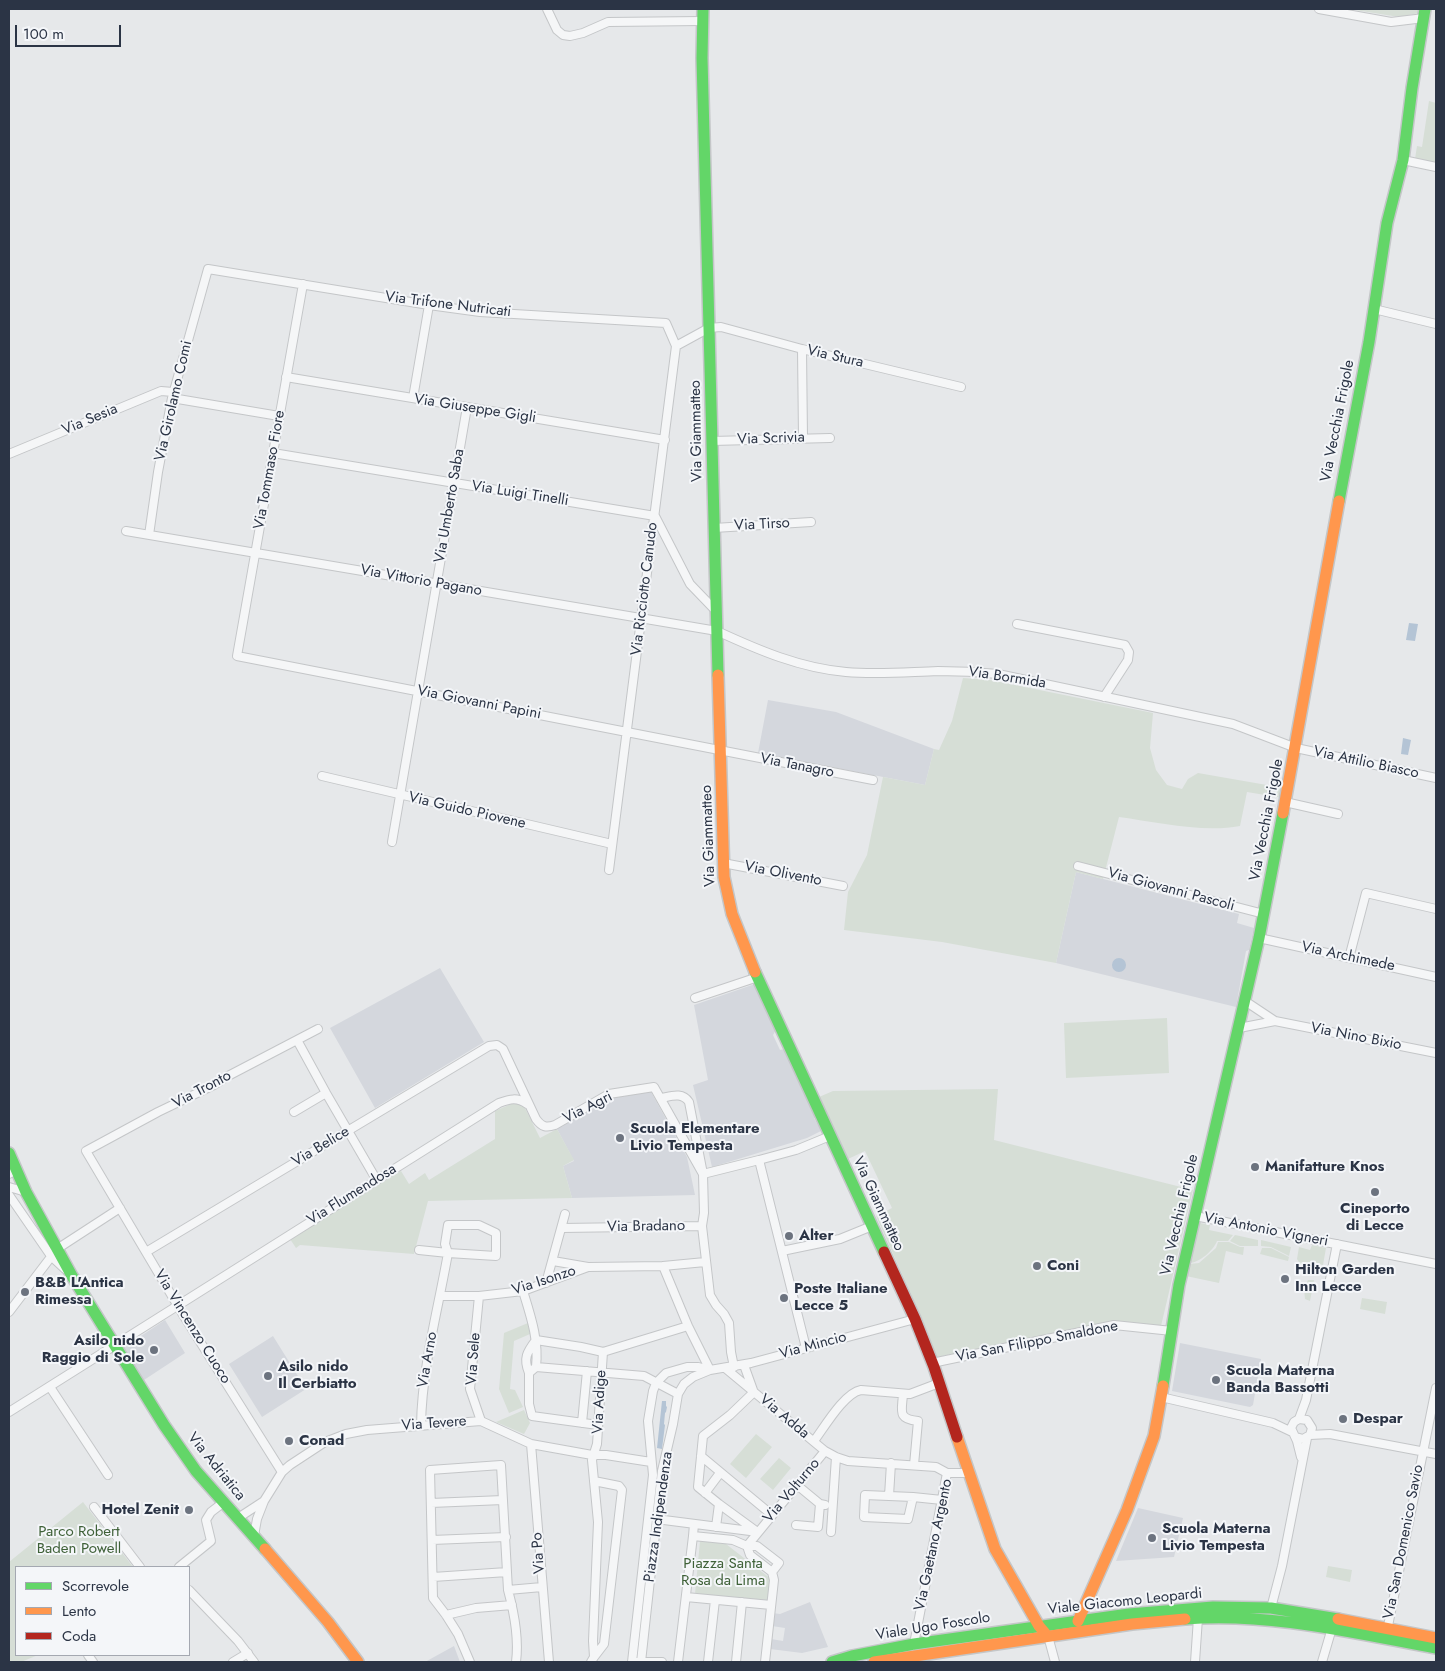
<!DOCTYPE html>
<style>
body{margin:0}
#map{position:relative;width:1445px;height:1671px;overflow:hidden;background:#e6e8ea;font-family:Jost,sans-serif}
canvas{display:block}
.frame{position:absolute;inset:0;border:10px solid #2b3445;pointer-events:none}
.legend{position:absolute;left:15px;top:1566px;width:175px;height:90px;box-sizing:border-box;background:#f4f6f9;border:1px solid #a4a8b1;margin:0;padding:6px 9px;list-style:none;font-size:15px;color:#2b3445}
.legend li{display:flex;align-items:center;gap:10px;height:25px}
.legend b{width:25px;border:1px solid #a4a8b1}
.scale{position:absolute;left:15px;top:25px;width:106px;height:22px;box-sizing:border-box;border:2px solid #2b3445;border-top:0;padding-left:6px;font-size:15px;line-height:18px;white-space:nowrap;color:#2b3445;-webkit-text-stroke:4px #f4f6f9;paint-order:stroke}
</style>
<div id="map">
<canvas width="1445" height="1671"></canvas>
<div class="frame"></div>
<ul class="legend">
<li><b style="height:6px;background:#63d668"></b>Scorrevole</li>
<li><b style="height:6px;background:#ff974d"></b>Lento</li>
<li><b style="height:6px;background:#b3261e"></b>Coda</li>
</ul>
<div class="scale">100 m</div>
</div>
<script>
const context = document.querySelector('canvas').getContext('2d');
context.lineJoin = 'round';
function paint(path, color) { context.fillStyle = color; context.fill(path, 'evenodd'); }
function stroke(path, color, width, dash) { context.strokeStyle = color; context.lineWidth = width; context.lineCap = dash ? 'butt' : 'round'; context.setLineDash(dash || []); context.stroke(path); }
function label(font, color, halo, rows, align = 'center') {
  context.font = font + ' Jost,sans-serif'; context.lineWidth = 4; context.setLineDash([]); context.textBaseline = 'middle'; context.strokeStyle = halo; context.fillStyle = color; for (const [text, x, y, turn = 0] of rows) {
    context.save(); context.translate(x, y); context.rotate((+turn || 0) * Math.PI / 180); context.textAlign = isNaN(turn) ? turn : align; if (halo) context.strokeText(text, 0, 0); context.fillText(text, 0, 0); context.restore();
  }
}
paint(new Path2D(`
 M 768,700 L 836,712 L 934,749 L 925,785 L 758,753 Z
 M 1076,872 L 1239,914 L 1237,923 L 1254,928 L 1249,950 L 1246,951 L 1236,1007 L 1056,963 Z
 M 440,968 L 484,1042 L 375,1108 L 330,1028 Z
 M 755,984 L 776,1030 L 773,1035 L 780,1050 L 784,1049 L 817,1116 L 814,1118 L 818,1125 L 821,1125 L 823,1130 L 807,1138 L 712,1167 L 693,1085 L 708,1080 L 694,1005 Z
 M 651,1092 L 687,1157 L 695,1195 L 572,1198 L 563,1166 L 574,1161 L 557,1129 L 613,1098 Z
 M 165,1320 L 185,1353 L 144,1380 L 123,1348 Z
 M 273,1336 L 306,1389 L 262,1417 L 229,1364 Z
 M 1180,1343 L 1261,1359 L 1253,1405 L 1250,1407 L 1172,1391 Z
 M 1138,1508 L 1183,1518 L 1174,1557 L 1116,1561 Z
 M 810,1602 L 828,1647 L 802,1653 L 770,1649 L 771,1639 L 783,1641 L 785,1628 L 772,1626 L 773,1613 L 780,1614 Z
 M 454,1646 L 460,1662 L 425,1662 Z`), '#d4d7dd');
paint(new Path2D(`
 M 1349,9 L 1420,9 L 1419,13 L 1399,17 Z
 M 1429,101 L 1436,103 L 1436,164 L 1415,159 L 1417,146 L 1422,147 Z
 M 963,678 L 990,680 L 1153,713 L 1150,748 L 1156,770 L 1167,785 L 1182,789 L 1188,779 L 1198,773 L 1284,788 L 1283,798 L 1247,792 L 1240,826 C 1203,833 1156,822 1119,817 L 1103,879 L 1076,872 L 1056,963 L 942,942 L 844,930 L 848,892 L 867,855 L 883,777 L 925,785 L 934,749 L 939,750 L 952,721 Z
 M 1167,1018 L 1169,1073 L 1066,1078 L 1064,1023 Z
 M 998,1089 L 994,1140 L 1193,1190 L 1161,1326 L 1115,1323 L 937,1357 L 921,1316 L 876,1216 L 892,1208 L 865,1151 L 848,1159 L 819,1097 L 833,1091 Z
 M 517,1103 L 524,1106 L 540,1138 L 557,1129 L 574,1160 L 563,1166 L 572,1198 L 428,1201 L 414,1254 L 300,1245 L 296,1248 L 290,1239 L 401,1171 L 409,1184 L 425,1173 L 429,1180 L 495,1139 L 495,1111 L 511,1104 Z
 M 1200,1223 L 1210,1225 L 1209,1230 L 1233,1235 L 1228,1241 L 1217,1241 C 1213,1251 1200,1262 1190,1263 Z
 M 1235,1235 L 1258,1240 L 1258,1246 L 1240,1246 L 1230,1241 Z
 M 1261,1240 L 1291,1247 L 1289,1256 L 1271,1247 L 1261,1246 Z
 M 1218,1242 L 1229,1242 L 1240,1247 L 1244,1247 L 1243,1255 L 1226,1251 L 1219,1283 L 1186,1276 L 1189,1264 L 1199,1263 L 1216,1248 Z
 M 1312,1245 L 1326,1248 L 1323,1265 L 1318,1264 L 1316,1274 L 1304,1270 L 1297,1259 L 1299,1247 L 1310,1250 Z
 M 1262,1248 L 1271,1248 L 1289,1257 L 1288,1261 L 1260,1254 Z
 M 1308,1280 L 1314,1280 L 1310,1301 L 1305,1299 L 1304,1288 Z
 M 1362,1298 L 1387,1302 L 1385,1314 L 1360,1309 Z
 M 528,1323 L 530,1334 L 514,1341 L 510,1389 L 515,1390 L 523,1407 L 509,1413 L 499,1389 L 504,1333 Z
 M 524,1410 L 530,1423 L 524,1434 L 496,1422 Z
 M 756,1434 L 772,1447 L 746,1478 L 730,1464 Z
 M 779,1458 L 791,1468 L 773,1490 L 760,1479 Z
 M 83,1502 L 133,1567 L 16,1567 L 16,1655 L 38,1655 L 21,1662 L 9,1662 L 9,1562 Z
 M 700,1541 L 726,1544 L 771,1579 L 769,1602 L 695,1594 Z
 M 1328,1566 L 1352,1570 L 1350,1582 L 1326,1577 Z`), '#d6ded6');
paint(new Path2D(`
 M 1409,623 L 1418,624 L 1415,641 L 1406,640 Z
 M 1403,738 L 1411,740 L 1408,755 L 1401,754 Z
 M1112 965a7 7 0 1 1 14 0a7 7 0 1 1-14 0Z
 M 662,1401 L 666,1401 L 666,1406 L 667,1407 L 666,1412 L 665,1413 L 664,1424 L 665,1425 L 662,1449 L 657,1448 Z`), '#b4c4d5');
const street = new Path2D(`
 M 547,9 L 557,30 L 563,35 L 570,36 L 583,33 L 608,22 L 702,21
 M 1319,9 L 1391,22 L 1424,18
 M 1403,160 L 1436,167
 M 303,284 L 237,656 L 873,780
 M 1374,309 L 1436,324
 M 802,349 L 803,438
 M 286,377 L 665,440
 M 172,398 L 279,416
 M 413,398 L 429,305
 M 712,441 L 830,438
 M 273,453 L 655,516 L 690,584 L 716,611
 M 9,454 L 161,391 L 173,392
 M 714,528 L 811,522
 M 126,531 L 717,631 C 758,650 800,668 846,672 C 877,675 907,672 938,671 C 958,671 978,672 998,674 L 1233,724 L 1296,748 L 1436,778
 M 149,535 L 158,472 L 172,398 L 208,269 L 429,305 L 480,312 L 666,323 L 676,346
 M 1017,624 L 1125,645 L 1129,652 L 1128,660 L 1104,697
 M 322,776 L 612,844
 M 1285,802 L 1338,814
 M 392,842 L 467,407
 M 723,863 L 843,886
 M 1078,866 L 1264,914
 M 609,870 L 676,346 L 709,328 L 721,327 L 802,349 L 961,387
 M 1259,938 L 1436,977
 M 1349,958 L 1366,893 L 1436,909
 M 695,998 L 758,977
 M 1245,1001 L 1275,1021
 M 1239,1028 L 1275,1021 L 1436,1053
 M 297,1040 L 326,1093 L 376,1179
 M 661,1098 C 672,1096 682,1092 689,1102 L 703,1174 L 704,1213 L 702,1226 L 710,1295 L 716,1305 L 724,1314 L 729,1323 L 731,1352 L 734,1367
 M 294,1112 L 326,1093
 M 9,1174 L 16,1170
 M 703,1174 L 759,1160
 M 9,1187 L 26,1192
 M 9,1195 L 51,1256 L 65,1269
 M 1195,1216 L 1436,1264
 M 562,1228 L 702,1226
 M 419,1250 L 448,1253 L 445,1244 L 448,1225 L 479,1225 L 496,1233 L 496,1256 L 448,1253 C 438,1310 422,1367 421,1425
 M 782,1251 L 840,1239 L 872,1226
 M 146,1252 L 489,1046 L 497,1045 L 503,1049 L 536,1119 C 542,1127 546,1128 555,1125 L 609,1094 L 654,1087 L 703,1174
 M 553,1261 L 588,1267
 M 663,1266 L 705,1262
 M 546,1283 L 565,1214
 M 523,1291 C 531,1317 539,1340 536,1367 L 529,1373 L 529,1404 L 532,1416 L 598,1425
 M 440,1296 L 479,1296 L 523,1291 L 588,1267 L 663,1266 L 688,1326 L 710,1370
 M 479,1296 L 470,1389 L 481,1421
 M 9,1312 L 57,1249 L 120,1208
 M 536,1340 L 581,1347 L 603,1352
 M 806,1348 L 759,1160 L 796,1150 L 830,1136
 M 932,1363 L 1114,1325 L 1172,1331
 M 744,1365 L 753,1390
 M 536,1367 L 644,1376 L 678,1394
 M 725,1368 L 825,1451 L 836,1457 L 848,1461 L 936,1467 L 947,1473 L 969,1473
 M 529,1373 C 523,1358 527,1352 536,1340
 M 50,1387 L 108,1475
 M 903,1394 C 902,1411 897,1419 918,1421 L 914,1465
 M 1161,1397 L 1273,1423 L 1292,1432
 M 9,1412 L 499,1103 C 510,1099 517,1097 527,1104
 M 1299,1419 L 1306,1400 L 1337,1244
 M 582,1423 L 587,1371
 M 1310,1435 L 1330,1434 L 1436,1454
 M 1296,1437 L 1303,1439 L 1310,1435 L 1312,1428 L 1307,1420 L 1299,1419 L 1294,1422 L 1291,1428 L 1297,1441 L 1301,1457
 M 814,1441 C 824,1428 844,1393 861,1390 L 910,1394 L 939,1383
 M 531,1444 L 549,1662
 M 701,1456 L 772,1515
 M 282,1472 L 182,1313 L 86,1151 L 158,1112 L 214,1085 L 228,1076 L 318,1029
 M 594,1481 L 619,1486 L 622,1490 L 604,1644 L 594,1657
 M 797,1485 L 820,1504 L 825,1505
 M 705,1493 L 720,1473
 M 865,1495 L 913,1497 L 908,1519 L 864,1517 Z
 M 889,1496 L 891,1463
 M 913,1497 L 942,1500
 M 431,1503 L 503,1500
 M 719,1504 L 756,1531
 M 94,1507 L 140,1567
 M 238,1518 L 264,1501
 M 656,1519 L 758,1532
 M 694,1524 L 693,1536 L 733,1540 L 747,1546 L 825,1451
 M 796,1525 L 818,1527 L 820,1504
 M 716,1527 L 719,1504 L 698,1487 L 703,1436 L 730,1415 L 754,1392
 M 831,1532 L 836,1457
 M 254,1536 L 257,1519 L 264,1501 L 282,1472 L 290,1465 L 325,1442 L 346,1434 L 367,1430 L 481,1421 L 531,1444 L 592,1455 L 606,1455 L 651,1462
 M 432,1540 L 506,1537
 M 179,1567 L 211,1541 L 206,1520 L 211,1512 L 224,1502
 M 433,1577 L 507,1572
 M 189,1590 L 238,1641 L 254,1662
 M 508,1590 L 542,1587
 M 686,1597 L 771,1605
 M 1271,1608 L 1282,1566 L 1307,1438
 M 446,1615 L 476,1608 L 512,1605
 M 1387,1631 L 1436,1388
 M 1048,1636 L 1055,1662
 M 912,1646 L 914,1644 L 947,1473
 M 88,1655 L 93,1662
 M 233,1662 L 248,1653
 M 470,1662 L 458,1634 L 446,1615 L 433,1598 L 430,1470 L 501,1465 L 508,1590 C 514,1612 519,1639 516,1662
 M 591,1662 L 594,1657 L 593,1641 L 598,1522 L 592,1460 L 597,1444 L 603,1352 L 688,1326
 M 632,1662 L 653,1475 L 648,1421 L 653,1391 L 656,1383 L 666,1373 L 687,1367 L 698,1367 L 710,1370
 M 637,1662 L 662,1662
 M 641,1662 L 662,1471 L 673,1424 L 678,1394 L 684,1384 L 693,1377 L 710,1370 L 751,1363 L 915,1319
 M 678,1662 L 693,1536
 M 708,1662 L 715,1600
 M 736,1662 L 742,1602
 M 765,1662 L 774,1580 L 772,1572 L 750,1555 L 747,1546 L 757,1546 L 779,1563 L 772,1572
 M 1195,1662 L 1198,1618
 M 1322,1662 L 1332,1628`);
const fast = new Path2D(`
 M 703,9 L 702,58 L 718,675
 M 1339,501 L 1369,342 L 1387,223 L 1403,160 L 1412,88 L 1425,9
 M 755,972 L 884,1252
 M 9,1153 L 26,1192 L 72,1276 L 164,1425 L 196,1471 L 265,1549
 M 1163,1386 L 1179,1285 L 1259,938 L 1283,813
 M 1185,1619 C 1269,1612 1354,1633 1436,1648
 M 832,1662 L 852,1656 L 914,1644 L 1129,1614 L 1213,1607 L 1271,1608 L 1338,1619`);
const slow = new Path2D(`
 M 718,675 L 724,877 L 732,914 L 755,972
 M 1283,813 L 1339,501
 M 957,1437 L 995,1549 L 1039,1626 L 1045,1633
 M 265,1549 L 328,1622 L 358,1662
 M 1338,1619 L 1436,1638
 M 1078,1621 L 1127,1510 L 1154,1436 L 1163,1386
 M 874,1662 L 1132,1624 L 1185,1619`);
const jam = new Path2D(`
 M 884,1252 L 915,1319 L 934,1367 L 957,1437`);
stroke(street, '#c4c6c8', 10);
stroke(fast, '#c4c6c8', 14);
stroke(slow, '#c4c6c8', 14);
stroke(jam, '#c4c6c8', 14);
stroke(street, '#f5f6f7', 8);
stroke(fast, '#63d668', 11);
stroke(slow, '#ff974d', 11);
stroke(jam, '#b3261e', 11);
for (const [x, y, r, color] of [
 [620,1138,5,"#6c737f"],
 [1255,1167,5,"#6c737f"],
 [1375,1192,5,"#6c737f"],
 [789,1236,5,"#6c737f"],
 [1037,1266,5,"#6c737f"],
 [1285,1279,5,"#6c737f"],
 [25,1292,5,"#6c737f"],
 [784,1298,5,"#6c737f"],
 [154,1350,5,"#6c737f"],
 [268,1376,5,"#6c737f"],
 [1216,1380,5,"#6c737f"],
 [1343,1419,5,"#6c737f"],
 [289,1441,5,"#6c737f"],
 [189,1510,5,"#6c737f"],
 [1152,1538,5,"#6c737f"]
]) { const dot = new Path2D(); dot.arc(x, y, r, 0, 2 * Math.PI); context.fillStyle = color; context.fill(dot); stroke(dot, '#f4f6f9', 2); }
label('15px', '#2b3445', '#f4f6f9', [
 ["Via Trifone Nutricati",448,305,7],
 ["Via Stura",835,357,13],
 ["Via Girolamo Comi",174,401,-77],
 ["Via Giuseppe Gigli",475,409,9],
 ["Via Sesia",90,420,-23],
 ["Via Vecchia Frigole",1338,421,-79],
 ["Via Giammatteo",697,431,-91],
 ["Via Scrivia",771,439,-2],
 ["Via Tommaso Fiore",270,470,-80],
 ["Via Luigi Tinelli",520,494,9],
 ["Via Umberto Saba",450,506,-80],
 ["Via Tirso",762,525,-3],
 ["Via Vittorio Pagano",421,581,10],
 ["Via Ricciotto Canudo",645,589,-83],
 ["Via Bormida",1007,678,9],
 ["Via Giovanni Papini",479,703,11],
 ["Via Attilio Biasco",1366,763,12],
 ["Via Tanagro",797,766,11],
 ["Via Guido Piovene",467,811,13],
 ["Via Vecchia Frigole",1267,820,-79],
 ["Via Giammatteo",709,836,-92],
 ["Via Olivento",783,874,11],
 ["Via Giovanni Pascoli",1171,890,15],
 ["Via Archimede",1348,957,12],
 ["Via Nino Bixio",1356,1037,11],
 ["Via Tronto",202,1090,-28],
 ["Via Agri",588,1108,-27],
 ["Via Belice",321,1147,-31],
 ["Via Flumendosa",352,1195,-32],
 ["Via Giammatteo",878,1204,65],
 ["Via Vecchia Frigole",1180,1215,-77],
 ["Via Bradano",646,1227,-1],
 ["Via Antonio Vigneri",1266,1230,11],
 ["Via Isonzo",544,1281,-18],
 ["Via Vincenzo Cuoco",192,1327,58],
 ["Via San Filippo Smaldone",1037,1342,-11],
 ["Via Mincio",813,1346,-15],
 ["Via Sele",474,1359,-86],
 ["Via Arno",428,1360,-80],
 ["Via Adige",600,1402,-87],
 ["Via Adda",784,1417,40],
 ["Via Tevere",434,1424,-4],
 ["Via Adriatica",216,1467,51],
 ["Via Volturno",792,1491,-50],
 ["Piazza Indipendenza",659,1517,-82],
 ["Via San Domenico Savio",1404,1542,-79],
 ["Via Gaetano Argento",934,1545,-78],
 ["Via Po",539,1553,-94],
 ["Viale Giacomo Leopardi",1125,1602,-6],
 ["Viale Ugo Foscolo",933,1627,-9]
]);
label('bold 15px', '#2b3445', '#f4f6f9', [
 ["Scuola Elementare",630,1129],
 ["Livio Tempesta",630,1146],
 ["Manifatture Knos",1265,1167],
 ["Cineporto",1375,1209,"center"],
 ["di Lecce",1375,1226,"center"],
 ["Alter",799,1236],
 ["Coni",1047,1266],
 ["Hilton Garden",1295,1270],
 ["Inn Lecce",1295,1287],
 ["B&B L'Antica",35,1283],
 ["Rimessa",35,1300],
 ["Poste Italiane",794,1289],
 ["Lecce 5",794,1306],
 ["Asilo nido",144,1341,"right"],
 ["Raggio di Sole",144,1358,"right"],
 ["Asilo nido",278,1367],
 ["Il Cerbiatto",278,1384],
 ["Scuola Materna",1226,1371],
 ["Banda Bassotti",1226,1388],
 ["Despar",1353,1419],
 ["Conad",299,1441],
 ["Hotel Zenit",179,1510,"right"],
 ["Scuola Materna",1162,1529],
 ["Livio Tempesta",1162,1546]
], 'left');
label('15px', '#3f6138', '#f4f6f9', [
 ["Parco Robert",79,1532],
 ["Baden Powell",79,1549],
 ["Piazza Santa",723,1564],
 ["Rosa da Lima",723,1581]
]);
</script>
